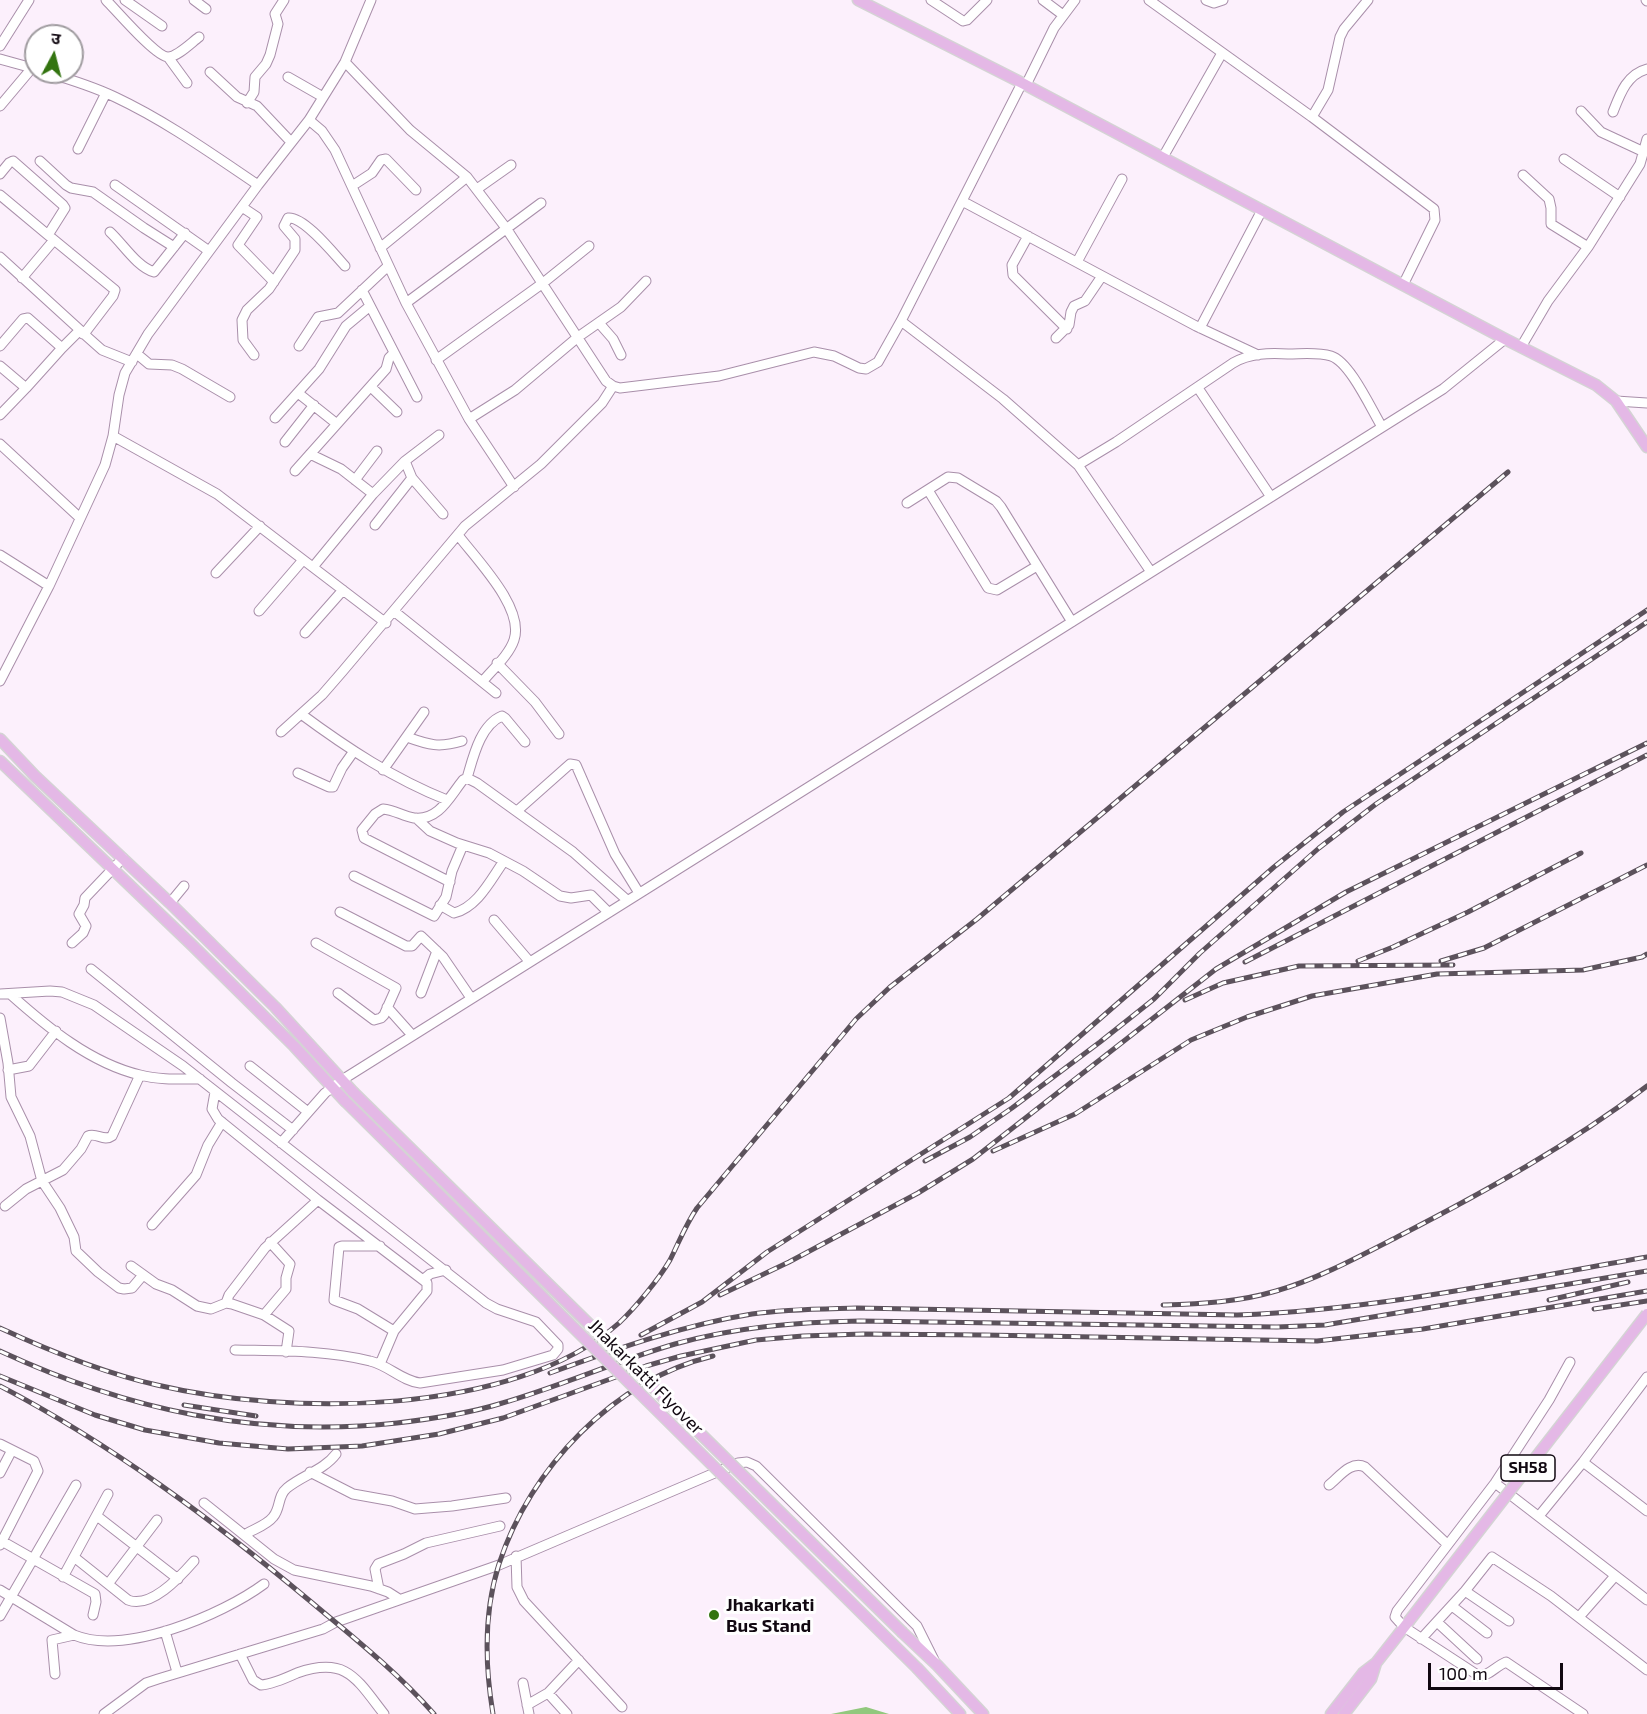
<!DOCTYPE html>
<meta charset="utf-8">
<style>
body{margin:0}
#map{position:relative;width:1647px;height:1714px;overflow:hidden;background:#fcf0fc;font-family:"Exo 2","Noto Sans Devanagari",sans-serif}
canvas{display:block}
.north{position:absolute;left:24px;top:24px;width:60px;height:60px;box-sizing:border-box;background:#fff;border:2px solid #a09ca0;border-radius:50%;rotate:7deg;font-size:16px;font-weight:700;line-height:24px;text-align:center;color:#110811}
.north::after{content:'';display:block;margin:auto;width:21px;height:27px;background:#337410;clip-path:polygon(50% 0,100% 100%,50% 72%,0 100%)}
.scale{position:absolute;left:1428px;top:1663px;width:135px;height:27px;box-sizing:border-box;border:3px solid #110811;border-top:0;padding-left:8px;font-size:18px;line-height:21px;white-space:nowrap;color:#110811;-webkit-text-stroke:4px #fff;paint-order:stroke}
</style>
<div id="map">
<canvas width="1647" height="1714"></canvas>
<div class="north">उ</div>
<div class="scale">100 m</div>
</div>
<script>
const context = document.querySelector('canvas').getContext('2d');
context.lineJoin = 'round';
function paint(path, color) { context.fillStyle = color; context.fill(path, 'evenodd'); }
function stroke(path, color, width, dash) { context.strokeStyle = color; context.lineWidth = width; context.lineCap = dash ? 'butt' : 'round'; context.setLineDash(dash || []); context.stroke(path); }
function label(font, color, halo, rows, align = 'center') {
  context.font = font + ' "Exo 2",sans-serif'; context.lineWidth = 6; context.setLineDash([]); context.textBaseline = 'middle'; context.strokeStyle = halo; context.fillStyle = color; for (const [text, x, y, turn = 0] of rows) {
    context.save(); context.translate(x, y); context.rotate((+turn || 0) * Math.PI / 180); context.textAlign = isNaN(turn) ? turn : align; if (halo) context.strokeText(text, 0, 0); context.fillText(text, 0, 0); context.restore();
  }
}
paint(new Path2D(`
 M 866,1707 L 889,1714 L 831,1714 Z`), '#91c87d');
const minor = new Path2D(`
 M 106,0 C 116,10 156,57 168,57 C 177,57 191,43 199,37
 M 125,0 L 162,26
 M 194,0 L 206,9
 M 931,0 L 963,21 L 967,20 L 987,0
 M 1043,0 L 1063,15
 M 1149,0 L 1312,117 L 1434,209 L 1435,220 L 1403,285
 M 1206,0 L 1214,3 L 1223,0
 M 1646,0 L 1647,1
 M 0,46 L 29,0
 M 168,57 L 187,83
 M 0,59 L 36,69
 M 345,62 L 410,130 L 467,177 L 506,228 L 606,381 L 613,386 L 620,388 L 719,376 L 814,352 L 834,356 L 859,368 L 866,369 L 878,362 L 901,321 L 1022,83
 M 45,72 C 69,79 92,86 115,97 C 166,121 212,154 258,185
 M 210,72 L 237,97 L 257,106 L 291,142
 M 288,77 L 323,97
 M 1026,85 L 1054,28 L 1075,0
 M 247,103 L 254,92 L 255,77 L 266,64 L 270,55 L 278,24 L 275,14 L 284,0
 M 0,106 L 32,68
 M 1581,111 L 1601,132 L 1644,152
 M 1613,112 C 1620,94 1627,74 1647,69
 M 1312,117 L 1328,90 L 1340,37 L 1344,29 L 1368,0
 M 309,120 L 322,131 L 335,150 L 406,303 L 469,419 L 514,487
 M 78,149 L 106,93
 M 1163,157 L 1222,53
 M 1564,159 L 1620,197
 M 40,161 L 66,185 L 71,188 L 93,192 L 144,228 L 174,247
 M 0,174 L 9,163 L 13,161 L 63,205 L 65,208 L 48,235 L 0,195
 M 1523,175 L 1549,199 L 1551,208 L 1551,224 L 1588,247
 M 115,185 L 209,251
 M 352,186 L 372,173 L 381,160 L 386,159 L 416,190
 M 477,189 L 511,165
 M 962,201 L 1196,326 L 1258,355
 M 242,207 L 257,217 L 238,245 L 274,282
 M 110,232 C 123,244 137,267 154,272 L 185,233
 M 48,235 L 115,290 L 113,296 L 84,334 L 102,350 L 132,362
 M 1028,236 L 1012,265 L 1013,275 L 1067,329
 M 380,248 L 467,177
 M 0,257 L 80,330
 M 1077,262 L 1122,179
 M 22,278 L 54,240
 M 362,290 L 417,397
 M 406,303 L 541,203
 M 901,321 L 1003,399 L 1078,465
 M 599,323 L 613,339 L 621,355
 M 1200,328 L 1262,210
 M 1056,338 L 1069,325 L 1071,312 L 1074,306 L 1085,301 L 1102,276
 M 0,346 L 23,319 L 28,318 L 62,348 L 26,388 L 0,366
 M 299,346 L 318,317 L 338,313 L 388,266
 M 1521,347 L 1548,301 L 1588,247 L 1640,164 L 1647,139
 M 62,348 L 80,330 L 83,334
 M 137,354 L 149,364 L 172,365 L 182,369 L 230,397
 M 254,355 L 243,340 L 242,320 L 247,310 L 269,289 L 295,250 L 295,239 L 284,226 L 288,218 C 304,216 334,254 345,266
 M 436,360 L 543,283 L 589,246
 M 371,387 L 397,412
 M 1198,388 L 1271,497
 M 298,393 L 337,424
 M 1616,401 L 1647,403
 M 0,415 L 26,388
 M 275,418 L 319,369 L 346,326 L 370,306
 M 469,419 L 515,390 L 578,337 L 621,307 L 646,281
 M 113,436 L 217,494 L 386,623
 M 285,442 L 314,405
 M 0,444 L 80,518
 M 310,454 L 341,469 L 373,494
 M 405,461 L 412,478 L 443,514
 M 295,471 L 386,369 L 389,358 L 394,353
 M 355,480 L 377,451
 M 928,490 L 988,588 L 997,590 L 1037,566
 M 907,503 L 948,477 L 958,478 L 996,501 L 1001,507 L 1072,622
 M 375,525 L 412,478
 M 458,535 C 476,559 525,608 514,640 C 509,655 493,669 483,681
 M 0,555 L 49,586
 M 313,567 L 373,494 L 405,461 L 439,435
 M 1151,572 L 1078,465 L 1116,442 L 1233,363 C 1250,353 1269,353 1288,354 C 1302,354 1317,352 1331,356 C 1350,362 1371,409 1382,427
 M 216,573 L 260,526
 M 259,611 L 303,560
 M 395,612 L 496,693
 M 305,633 L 343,590
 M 497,663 L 535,702 L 559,734
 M 0,681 L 49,586 L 105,465 L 113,436 L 119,395 L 125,373 L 148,334 L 258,185 L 309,120 L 345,62 L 371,0
 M 301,714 C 347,748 394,779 447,800
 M 281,732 L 322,695 L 342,672 L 465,526 L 541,464 L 602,403 L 613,386
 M 407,737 C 429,745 439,748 462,741
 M 383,770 L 424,712
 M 298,773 L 329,787 L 333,787 L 342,768 L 354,751
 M 467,778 C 473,758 480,725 502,716 L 505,718 L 525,742
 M 517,811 L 570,764 L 576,765 L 615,854 L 639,893
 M 416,818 L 430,831 L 457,843 L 489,853 L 523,871 L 560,896 L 571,898 L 591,895 L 608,912
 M 354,876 L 434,916 L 446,897 L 452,871 L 463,845
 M 450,882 L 364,838 L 362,830 L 375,814 L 383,809 C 394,810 403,816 414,818 C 439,821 450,796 463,780 L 467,778 L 477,783 L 573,852 L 627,900
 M 170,903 L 184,886
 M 440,905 L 454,913 C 478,907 491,879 504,861
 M 340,912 L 406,946 L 412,946 L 421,936 L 443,957 L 471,998
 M 494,920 L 529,961
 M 72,943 L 83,933 L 86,926 L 79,914 L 84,905 L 85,898 L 123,858
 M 316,943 L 396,988 L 384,1015 L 381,1018 L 374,1020 L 338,993
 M 91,969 L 232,1083 L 293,1130
 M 421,993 L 437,951
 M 0,994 L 50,991 L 62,992 L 94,1005 L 183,1066 L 486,1303 L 497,1309 L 536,1322 L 558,1345 L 558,1349 L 553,1355 L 503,1370 L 420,1383 C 402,1381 388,1365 370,1361 C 326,1350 280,1351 235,1350
 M 10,994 C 47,1027 90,1063 140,1075 C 159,1080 180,1079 200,1079
 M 387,1007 L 412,1035
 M 0,1018 L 8,1063 L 11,1097 L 30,1136 L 42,1181 L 60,1208 L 74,1237 L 76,1251 L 98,1272 L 119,1288 L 124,1289 L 132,1288 L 143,1275
 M 250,1066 L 308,1112
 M 8,1070 L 29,1066 L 56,1031
 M 215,1092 L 212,1109 L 218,1119 L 318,1200 L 427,1283 L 427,1291 L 394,1331 L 380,1364
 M 281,1143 L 325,1093 L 342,1080 L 1443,389 L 1505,339
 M 5,1206 L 26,1189 L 63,1170 L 81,1149 L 88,1136 C 96,1132 104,1142 112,1136 L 140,1075
 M 152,1225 L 196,1175 L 208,1145 L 222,1122
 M 380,1246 L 342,1246 L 339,1247 L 334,1300 L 358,1309 L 394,1331
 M 131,1266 L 156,1284 L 172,1290 L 197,1306 L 211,1309 L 226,1303 L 232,1304 L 264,1315 L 289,1331 L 286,1352
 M 424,1279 L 430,1274 L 446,1270
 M 226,1303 L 229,1295 L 265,1248 L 318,1200
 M 264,1315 L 286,1289 L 286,1278 L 290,1264 L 270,1242
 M 1570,1362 L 1549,1400 L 1495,1483 L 1407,1598 L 1397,1611 L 1395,1617 L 1404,1627 L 1479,1676 C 1489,1676 1496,1666 1506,1662 L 1583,1714
 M 0,1444 L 34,1461 L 38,1471 L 0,1545
 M 1583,1462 L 1647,1511
 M 310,1472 L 353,1494 L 392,1501 L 415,1509 L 452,1506 L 506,1498
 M 0,1473 L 12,1450
 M 1495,1483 L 1647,1600
 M 1329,1485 C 1339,1477 1351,1460 1365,1467 L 1447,1544
 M 204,1503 L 274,1559 L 294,1570 L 371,1586 L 388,1592 L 399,1599
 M 97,1516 L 178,1579
 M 1539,1516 L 1583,1462 L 1647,1377
 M 246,1534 C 254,1529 267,1525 273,1517 C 281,1508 277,1496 287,1488 C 303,1475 324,1470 336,1454
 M 0,1540 L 95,1594 L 96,1602 L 93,1615
 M 516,1556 L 517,1587 L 524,1601 L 622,1707
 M 74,1557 L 128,1600 C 151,1609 180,1577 194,1561
 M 63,1577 L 108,1494
 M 108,1584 L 157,1520
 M 379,1589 L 375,1569 L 378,1564 L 404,1554 L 426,1543 L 500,1526
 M 0,1590 L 74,1635 C 125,1656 222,1615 264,1584
 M 1465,1591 L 1509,1621
 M 1452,1606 L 1487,1633
 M 0,1616 L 76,1485
 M 1579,1617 L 1615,1576
 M 1437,1622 L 1477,1659
 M 165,1631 L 177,1672
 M 1421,1639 L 1465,1591 L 1492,1557 L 1551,1596 L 1647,1670
 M 240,1654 L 253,1680 L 261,1685 C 273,1684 286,1678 297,1673 C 346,1656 356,1678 384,1714
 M 55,1674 L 52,1640 L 74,1635
 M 523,1683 L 529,1714
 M 548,1693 L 567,1714
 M 527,1705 L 548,1693 L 579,1660
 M 104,1714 L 146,1683 L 158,1679 L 323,1629 L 336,1622 L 499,1565 L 738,1463 L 747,1462 L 756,1466 L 917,1626 L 934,1660`);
const major = new Path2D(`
 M 858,0 L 1022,83 L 1505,339 L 1596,385 L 1616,401 L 1647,447
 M 0,739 L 35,776 L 170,903 L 275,1007 L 353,1092
 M 0,761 L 193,946 L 294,1046 L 345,1101
 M 903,1633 L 937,1665 L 983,1714
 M 918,1669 L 960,1714
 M 1331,1714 L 1363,1673 L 1376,1663 L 1409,1621
 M 1344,1714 L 1371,1679 L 1376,1663`);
stroke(minor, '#a98faa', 11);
stroke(major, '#d4d3d4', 13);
stroke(minor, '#fff', 9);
stroke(major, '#e4b8e6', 10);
const rail = new Path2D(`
 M 1358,961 L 1393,947 L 1468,912 L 1581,853
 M 1441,961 L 1484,948 L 1647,865
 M 1245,962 L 1647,755
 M 1185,1000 L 1223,983 L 1299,966 L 1453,965
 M 993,1151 L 1075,1114 L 1191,1040 L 1247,1017 L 1312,996 L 1437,974 L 1583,970 L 1642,957 L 1647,954
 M 925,1161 L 970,1137 L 1012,1108 L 1100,1042 L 1154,999 L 1200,953 L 1319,848 L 1376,804 L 1647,622
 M 720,1295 L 789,1262 L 918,1193 L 973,1159 L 1216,969 L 1346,892 L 1647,743
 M 1549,1300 L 1628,1282
 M 1163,1305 C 1201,1304 1239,1302 1276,1291 C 1318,1279 1362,1255 1401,1235 C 1486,1191 1571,1144 1647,1086
 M 1594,1309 L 1647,1301
 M 0,1328 C 50,1351 103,1373 157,1385 C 288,1416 513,1417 619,1323 C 635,1308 659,1279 670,1260 C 679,1242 686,1224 697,1208 L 856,1019 L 890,987 L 977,919 L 1508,472
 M 641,1335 L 702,1302 L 767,1252 L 1009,1098 L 1274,867 L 1343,812 L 1647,610
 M 0,1351 C 127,1410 256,1438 397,1423 C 431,1419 466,1414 499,1404 C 559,1387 616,1361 675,1344 C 736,1327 797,1322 860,1321 L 1277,1327 L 1325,1325 L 1647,1271
 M 550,1373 C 616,1349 683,1325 752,1314 C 787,1309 822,1309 857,1308 L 1237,1315 C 1375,1310 1511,1281 1647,1257
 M 0,1376 L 95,1415 L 145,1430 L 219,1443 L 288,1449 L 362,1446 L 439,1434 L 503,1418 L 646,1366 L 681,1356 L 756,1340 L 803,1336 L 863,1334 L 984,1335 L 1317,1341 L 1423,1329 L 1647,1291
 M 0,1386 C 111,1444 213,1520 310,1601 C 353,1637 397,1672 434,1714
 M 184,1405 L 256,1416
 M 493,1714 C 485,1666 484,1611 499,1564 C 530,1468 614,1380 713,1356`);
stroke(rail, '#5c525c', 5);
stroke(rail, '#fff', 3, [9]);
const majorBridge = new Path2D(`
 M 353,1092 L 903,1633
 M 345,1101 L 918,1669
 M 1409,1621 L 1647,1314`);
stroke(majorBridge, '#d4d3d4', 13, []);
stroke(majorBridge, '#e4b8e6', 10);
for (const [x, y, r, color] of [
 [714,1615,6,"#337410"]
]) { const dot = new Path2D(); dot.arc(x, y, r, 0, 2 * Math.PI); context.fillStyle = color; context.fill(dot); stroke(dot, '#fff', 2); }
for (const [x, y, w] of [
 [1528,1468,54]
]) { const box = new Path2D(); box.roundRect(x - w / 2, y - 13, w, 26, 4.5); context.fillStyle = '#fff'; context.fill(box); stroke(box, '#110811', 1.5); }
label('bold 16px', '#110811', null, [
 ["SH58",1528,1468]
]);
label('18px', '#110811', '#fff', [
 ["Jhakarkatti Flyover",646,1377,45]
]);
label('bold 18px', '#110811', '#fff', [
 ["Jhakarkati",726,1605],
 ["Bus Stand",726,1626]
], 'left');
</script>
